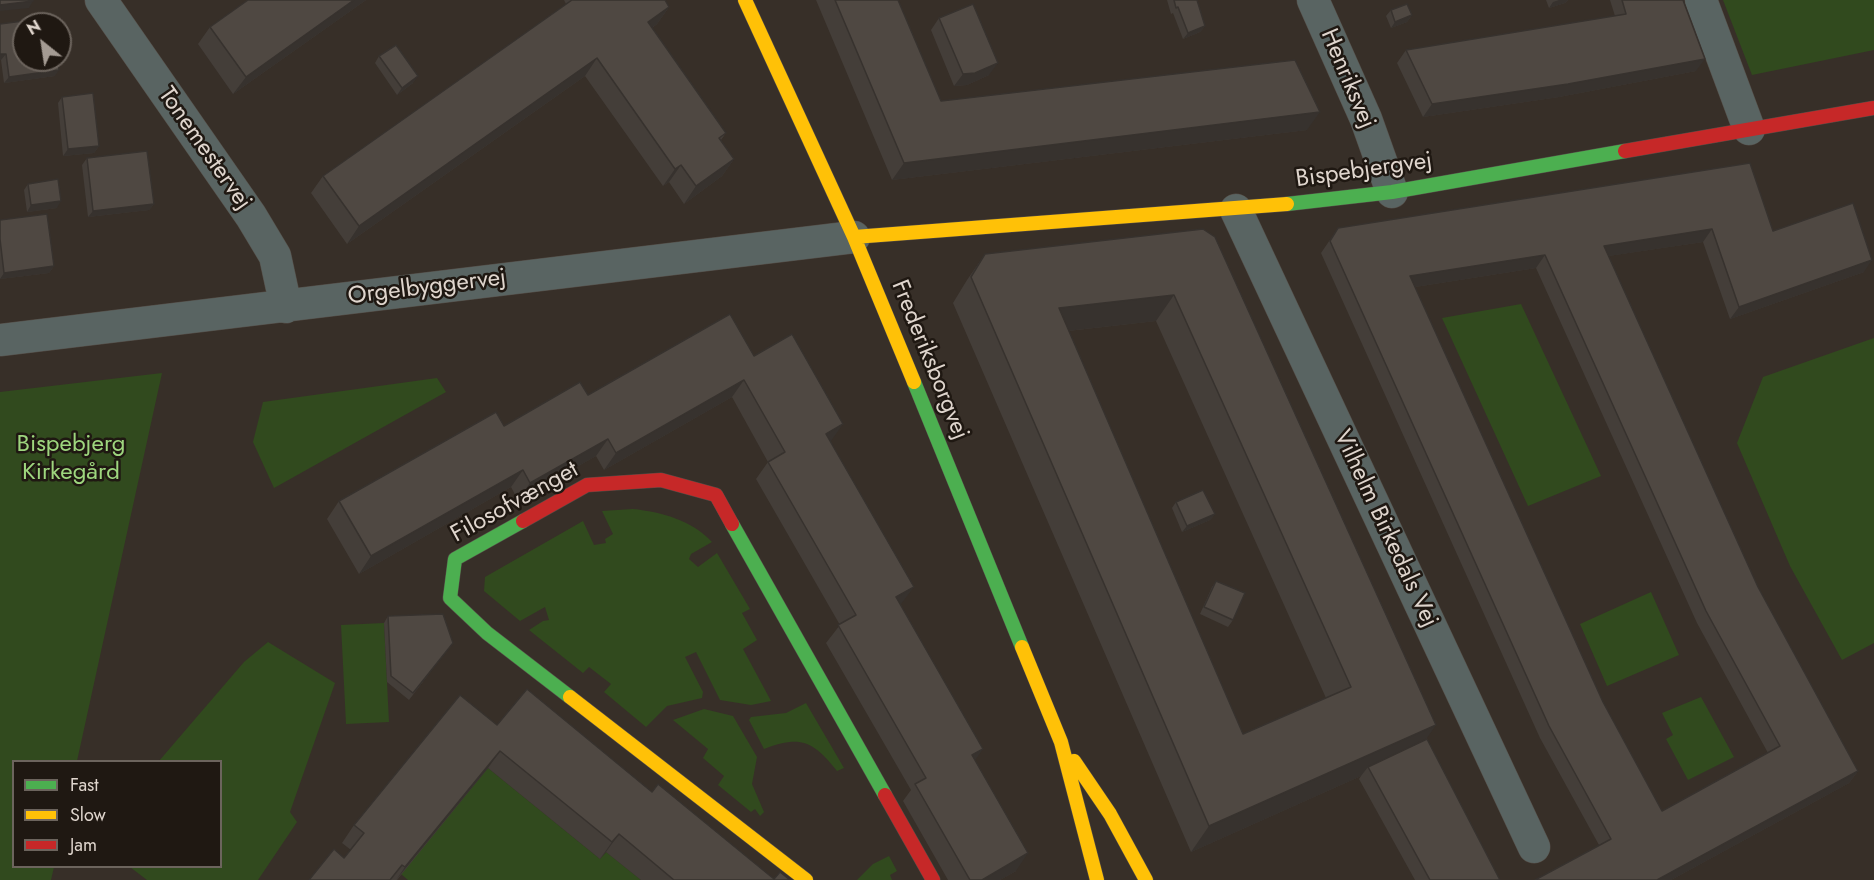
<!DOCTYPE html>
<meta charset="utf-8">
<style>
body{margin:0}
#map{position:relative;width:1874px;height:880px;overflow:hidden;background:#372f28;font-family:Jost,sans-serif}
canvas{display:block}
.legend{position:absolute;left:12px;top:760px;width:210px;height:108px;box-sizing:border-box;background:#1f1812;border:2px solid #6c645d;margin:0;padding:8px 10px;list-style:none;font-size:18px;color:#dfd5cd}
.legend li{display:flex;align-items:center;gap:12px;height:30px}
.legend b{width:30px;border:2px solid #6c645d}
.north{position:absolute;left:12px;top:12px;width:60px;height:60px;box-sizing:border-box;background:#1f1812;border:2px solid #6c645d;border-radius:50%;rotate:330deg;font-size:16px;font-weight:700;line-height:24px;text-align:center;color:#dfd5cd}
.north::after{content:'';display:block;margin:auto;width:21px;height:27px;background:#a49b93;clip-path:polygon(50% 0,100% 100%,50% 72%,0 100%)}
</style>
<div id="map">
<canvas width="1874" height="880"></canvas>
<ul class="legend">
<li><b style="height:8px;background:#4caf50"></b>Fast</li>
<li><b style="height:8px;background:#ffc107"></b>Slow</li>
<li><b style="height:8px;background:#c62828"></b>Jam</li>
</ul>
<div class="north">N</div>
</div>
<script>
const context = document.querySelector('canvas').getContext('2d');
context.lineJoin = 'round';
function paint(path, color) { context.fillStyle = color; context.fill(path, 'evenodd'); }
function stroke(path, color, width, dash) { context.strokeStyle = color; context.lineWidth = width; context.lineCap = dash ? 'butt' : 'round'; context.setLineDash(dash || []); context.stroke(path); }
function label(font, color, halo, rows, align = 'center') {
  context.font = font + ' Jost,sans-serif'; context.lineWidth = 5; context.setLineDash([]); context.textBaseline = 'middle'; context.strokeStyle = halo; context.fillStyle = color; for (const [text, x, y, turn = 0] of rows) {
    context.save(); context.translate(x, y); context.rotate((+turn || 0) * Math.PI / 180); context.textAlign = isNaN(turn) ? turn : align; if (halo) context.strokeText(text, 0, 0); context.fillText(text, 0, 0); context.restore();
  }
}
paint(new Path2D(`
 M 1723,0 L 1874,0 L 1874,50 L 1752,75 Z
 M 1521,304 L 1601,476 L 1528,506 L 1442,318 Z
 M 1874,338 L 1874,643 L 1842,660 L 1790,566 L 1737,443 L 1763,377 Z
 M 162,373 L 77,761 L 14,762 L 14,866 L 54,867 L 51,880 L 0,880 L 0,392 Z
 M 437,378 L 446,392 L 274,488 L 253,442 L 263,402 Z
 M 633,509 C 661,512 692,520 712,542 L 691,554 L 689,559 L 698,567 L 717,553 L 750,609 L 742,613 L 757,640 L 743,649 L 771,701 L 751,705 L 720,700 L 696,652 L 685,657 L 703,692 L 702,698 L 667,706 L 646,727 L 604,692 L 611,684 L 589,667 L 583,673 L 529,630 L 543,621 L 549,620 L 545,607 L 520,621 L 484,591 L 485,577 L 583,521 L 594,545 L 606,543 L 605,539 L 613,534 L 602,511 Z
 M 1651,592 L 1679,655 L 1607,686 L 1580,624 Z
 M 384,623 L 389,722 L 346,724 L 341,625 Z
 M 268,642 L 335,683 L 290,812 L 297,822 L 258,880 L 147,880 L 130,867 L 220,866 L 220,762 L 159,761 L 244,662 Z
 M 1701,697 L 1734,757 L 1688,780 L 1666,739 L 1673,735 L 1662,713 Z
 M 806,703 L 844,768 L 837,771 C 813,741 801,735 764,749 L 749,720 L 751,717 L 786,713 Z
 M 704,709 L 733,716 L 757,757 L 752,784 L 764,812 L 760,816 L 755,809 L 751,812 L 718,785 L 724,776 L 703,758 L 708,749 L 673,720 Z
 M 488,768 L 600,859 L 606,852 L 641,880 L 408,880 L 401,874 Z
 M 889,856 L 897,871 L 890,875 L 892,880 L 857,880 L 873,864 Z`), '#314a1e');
const street = new Path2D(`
 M 101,0 L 251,216 L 275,256 L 286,307
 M 1313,0 L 1366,119 L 1392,192
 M 1701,0 L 1749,129
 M 1236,210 L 1534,847
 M 0,340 L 854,237`);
const fast = new Path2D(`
 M 1287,204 L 1392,192 L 1625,151
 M 914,382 L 1022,647
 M 523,521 L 455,559 L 450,598 L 487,633 L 570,697
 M 732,524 L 885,795`);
const slow = new Path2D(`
 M 745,0 L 854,237 L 914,382
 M 854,237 L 1287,204
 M 1022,647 L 1061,742 L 1097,880
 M 570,697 L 806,880
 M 1074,761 L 1110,814 L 1146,880`);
const jam = new Path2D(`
 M 1625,151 L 1874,108
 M 523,521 L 587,485 L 661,480 L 716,495 L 732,524
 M 885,795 L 933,880`);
stroke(street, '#544d47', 33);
stroke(fast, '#544d47', 15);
stroke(slow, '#544d47', 15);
stroke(jam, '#544d47', 15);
stroke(street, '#596462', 32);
stroke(fast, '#4caf50', 14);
stroke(slow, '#ffc107', 14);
stroke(jam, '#c62828', 14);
paint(new Path2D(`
 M 248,0 L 366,0 L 233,94 L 198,44 L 210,27 Z
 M 564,0 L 665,0 L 669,7 L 657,24 L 652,28 L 726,133 L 721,140 L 734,159 L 722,176 L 684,204 L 669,182 L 663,186 L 585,76 L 347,244 L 311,193 L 323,176 L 566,4 Z
 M 816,0 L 898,0 L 941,101 L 1307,130 L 892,180 Z
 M 1167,0 L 1197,0 L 1205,26 L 1200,32 L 1183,39 L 1173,13 L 1171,14 Z
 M 1546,0 L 1568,0 L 1565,3 L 1549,8 Z
 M 1610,0 L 1683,0 L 1696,71 L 1559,97 L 1423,117 L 1397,63 L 1406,50 L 1615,16 Z
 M 1391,10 L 1412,15 L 1407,22 L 1391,28 L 1386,16 Z
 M 939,18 L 989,75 L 967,85 L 954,86 L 931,30 Z
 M 0,24 L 55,76 L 4,83 L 1,60 Z
 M 379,56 L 413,83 L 397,95 L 375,63 Z
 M 62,97 L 99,146 L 94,153 L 63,156 L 58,103 Z
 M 87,158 L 154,204 L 149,210 L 88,217 L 82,165 Z
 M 1750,163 L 1773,231 L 1864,272 L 1730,319 L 1703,242 L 1608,256 L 1758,587 L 1858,771 L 1849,783 L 1671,880 L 1535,880 L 1599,845 L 1540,738 L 1321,253 L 1338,228 ZM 1536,268 L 1697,623 L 1768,753 L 1662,811 L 1603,702 L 1415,287 Z
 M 28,184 L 57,208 L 27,212 L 24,190 Z
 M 0,220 L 54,266 L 49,273 L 0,279 Z
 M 1203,229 L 1427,739 L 1500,880 L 1415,880 L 1359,779 L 1361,776 L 1191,852 L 953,303 L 967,280 L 985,254 ZM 1156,321 L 1326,698 L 1243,734 L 1068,331 Z
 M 754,356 L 831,442 L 901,604 L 901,605 L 975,760 L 1016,871 L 1000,880 L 948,880 L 903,801 L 911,790 L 826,643 L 840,625 L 756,479 L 768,462 L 732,397 L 604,470 L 596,456 L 518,500 L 511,487 L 359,574 L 327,519 L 339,501 L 504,426 L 588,395 Z
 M 1176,502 L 1215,514 L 1210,520 L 1182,532 L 1172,508 Z
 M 1216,581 L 1233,620 L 1228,627 L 1200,614 L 1212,587 Z
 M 388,616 L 448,649 L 409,700 L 387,682 L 384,623 Z
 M 497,725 L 652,792 L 774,879 L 790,880 L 641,880 L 606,852 L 600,859 L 488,768 L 397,880 L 309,880 L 344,858 L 351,850 L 342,843 L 354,825 Z`), '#443e39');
paint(new Path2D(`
 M 354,0 L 366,0 L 233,94 L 246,77 Z
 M 1559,0 L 1568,0 L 1565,3 L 1549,8 L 1553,2 Z
 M 33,1 L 29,8 L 0,11 L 0,5 Z
 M 669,7 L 657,24 L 635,40 L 648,22 Z
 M 1412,15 L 1407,22 L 1391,28 L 1395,22 Z
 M 1205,26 L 1200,32 L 1183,39 L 1188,33 Z
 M 0,54 L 6,54 L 1,60 L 0,60 Z
 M 597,58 L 585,76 L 347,244 L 359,226 Z
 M 1705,59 L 1696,71 L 1559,97 L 1423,117 L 1432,104 Z
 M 998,63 L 989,75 L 967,85 L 954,86 L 963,74 Z
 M 59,70 L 55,76 L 4,83 L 9,77 Z
 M 418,76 L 413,83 L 397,95 L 402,88 Z
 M 1320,112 L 1307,130 L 892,180 L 904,163 Z
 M 99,146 L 94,153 L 63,156 L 68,149 Z
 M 734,159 L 722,176 L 684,204 L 696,186 Z
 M 681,165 L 669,182 L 663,186 L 675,169 Z
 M 61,201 L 57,208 L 27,212 L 31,205 Z
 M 154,204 L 149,210 L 88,217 L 93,211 Z
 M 1712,229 L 1703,242 L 1595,258 L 1604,246 Z
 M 1545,255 L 1536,268 L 1402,289 L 1410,276 Z
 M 1872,260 L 1864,272 L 1730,319 L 1739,307 Z
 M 54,266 L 49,273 L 0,279 L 4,273 Z
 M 1174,295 L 1156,321 L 1040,334 L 1059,308 Z
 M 744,380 L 732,397 L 604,470 L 616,453 Z
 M 843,424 L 831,441 L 814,451 L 826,434 Z
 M 608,439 L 596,456 L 518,500 L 530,483 Z
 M 523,470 L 511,487 L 359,574 L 371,556 Z
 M 1215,514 L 1210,520 L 1182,532 L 1187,526 Z
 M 914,587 L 901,604 L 884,614 L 896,597 Z
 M 1436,725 L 1418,751 L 1368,767 L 1361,776 L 1191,852 L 1209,826 Z
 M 983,749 L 971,766 L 972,755 Z
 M 500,751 L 488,768 L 396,880 L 405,867 Z
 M 1858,771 L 1849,783 L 1671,880 L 1657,880 Z
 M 619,834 L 606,852 L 600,859 L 612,842 Z
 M 1028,853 L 1016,871 L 1000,880 L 982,880 Z`), '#37322e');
const building = new Path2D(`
 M 0,0 L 33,0 L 33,1 L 0,5 Z
 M 248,0 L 354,0 L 246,77 L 210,27 Z
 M 572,0 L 665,0 L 669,7 L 648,22 L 726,133 L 719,138 L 734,159 L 696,186 L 681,165 L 675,169 L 597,58 L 359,226 L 323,176 Z
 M 835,0 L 898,0 L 941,101 L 1295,60 L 1320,112 L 904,163 Z
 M 1174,0 L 1197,0 L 1205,26 L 1188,33 L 1178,7 L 1176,8 Z
 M 1622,0 L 1683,0 L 1705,59 L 1568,84 L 1432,104 L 1406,50 L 1626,14 Z
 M 973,4 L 998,63 L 975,73 L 963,74 L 939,18 Z
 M 1407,4 L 1412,15 L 1395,22 L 1391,10 Z
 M 53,17 L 54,24 L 24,24 L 24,60 L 58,60 L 59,70 L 9,77 L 6,54 L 0,54 L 0,24 Z
 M 396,45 L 418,76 L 402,88 L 379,56 Z
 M 93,93 L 99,146 L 68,149 L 62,97 Z
 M 147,151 L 154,204 L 93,211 L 87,158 Z
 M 1750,163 L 1773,231 L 1853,203 L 1872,260 L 1739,307 L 1712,229 L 1604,246 L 1758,587 L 1858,771 L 1657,880 L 1535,880 L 1611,839 L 1549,726 L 1330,241 L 1338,228 ZM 1545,255 L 1706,611 L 1780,746 L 1662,811 L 1603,702 L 1410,276 Z
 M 58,179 L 61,201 L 31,205 L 28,184 Z
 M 47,214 L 54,266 L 4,273 L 0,239 L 0,220 Z
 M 1203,229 L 1215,237 L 1436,725 L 1209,826 L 971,277 L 985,254 ZM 1174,295 L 1351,687 L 1243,734 L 1059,308 Z
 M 730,314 L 754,356 L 792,334 L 843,424 L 826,434 L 914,587 L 896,597 L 983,749 L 972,755 L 1028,853 L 982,880 L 970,880 L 915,784 L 926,778 L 838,625 L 856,615 L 768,462 L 785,452 L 744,380 L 616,453 L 608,439 L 530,483 L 523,470 L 371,556 L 339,501 L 496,412 L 504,426 L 580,382 L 588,395 Z
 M 1203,490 L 1215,514 L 1187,526 L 1176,502 Z
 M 1216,581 L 1245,593 L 1233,620 L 1204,607 Z
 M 443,614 L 453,643 L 413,693 L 391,676 L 388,616 Z
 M 527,689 L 652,792 L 658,784 L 774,879 L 780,872 L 790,880 L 674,880 L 619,834 L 612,842 L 500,751 L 405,867 L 402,865 L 390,880 L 309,880 L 334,849 L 344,858 L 364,833 L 354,825 L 460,695 L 497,725 Z
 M 1427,739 L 1500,880 L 1430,880 L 1368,767 Z`);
paint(building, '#4f4842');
stroke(building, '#37322e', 1.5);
label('24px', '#dfd5cd', '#1f1812', [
 ["Henriksvej",1347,79,67],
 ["Tonemestervej",204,149,55],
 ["Bispebjergvej",1364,171,-8],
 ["Orgelbyggervej",427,288,-7],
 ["Frederiksborgvej",929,360,68],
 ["Filosofvænget",515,503,-29],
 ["Vilhelm Birkedals Vej",1385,529,65]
]);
label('24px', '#9ed67e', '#1f1812', [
 ["Bispebjerg",71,445],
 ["Kirkegård",71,473]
]);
</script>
